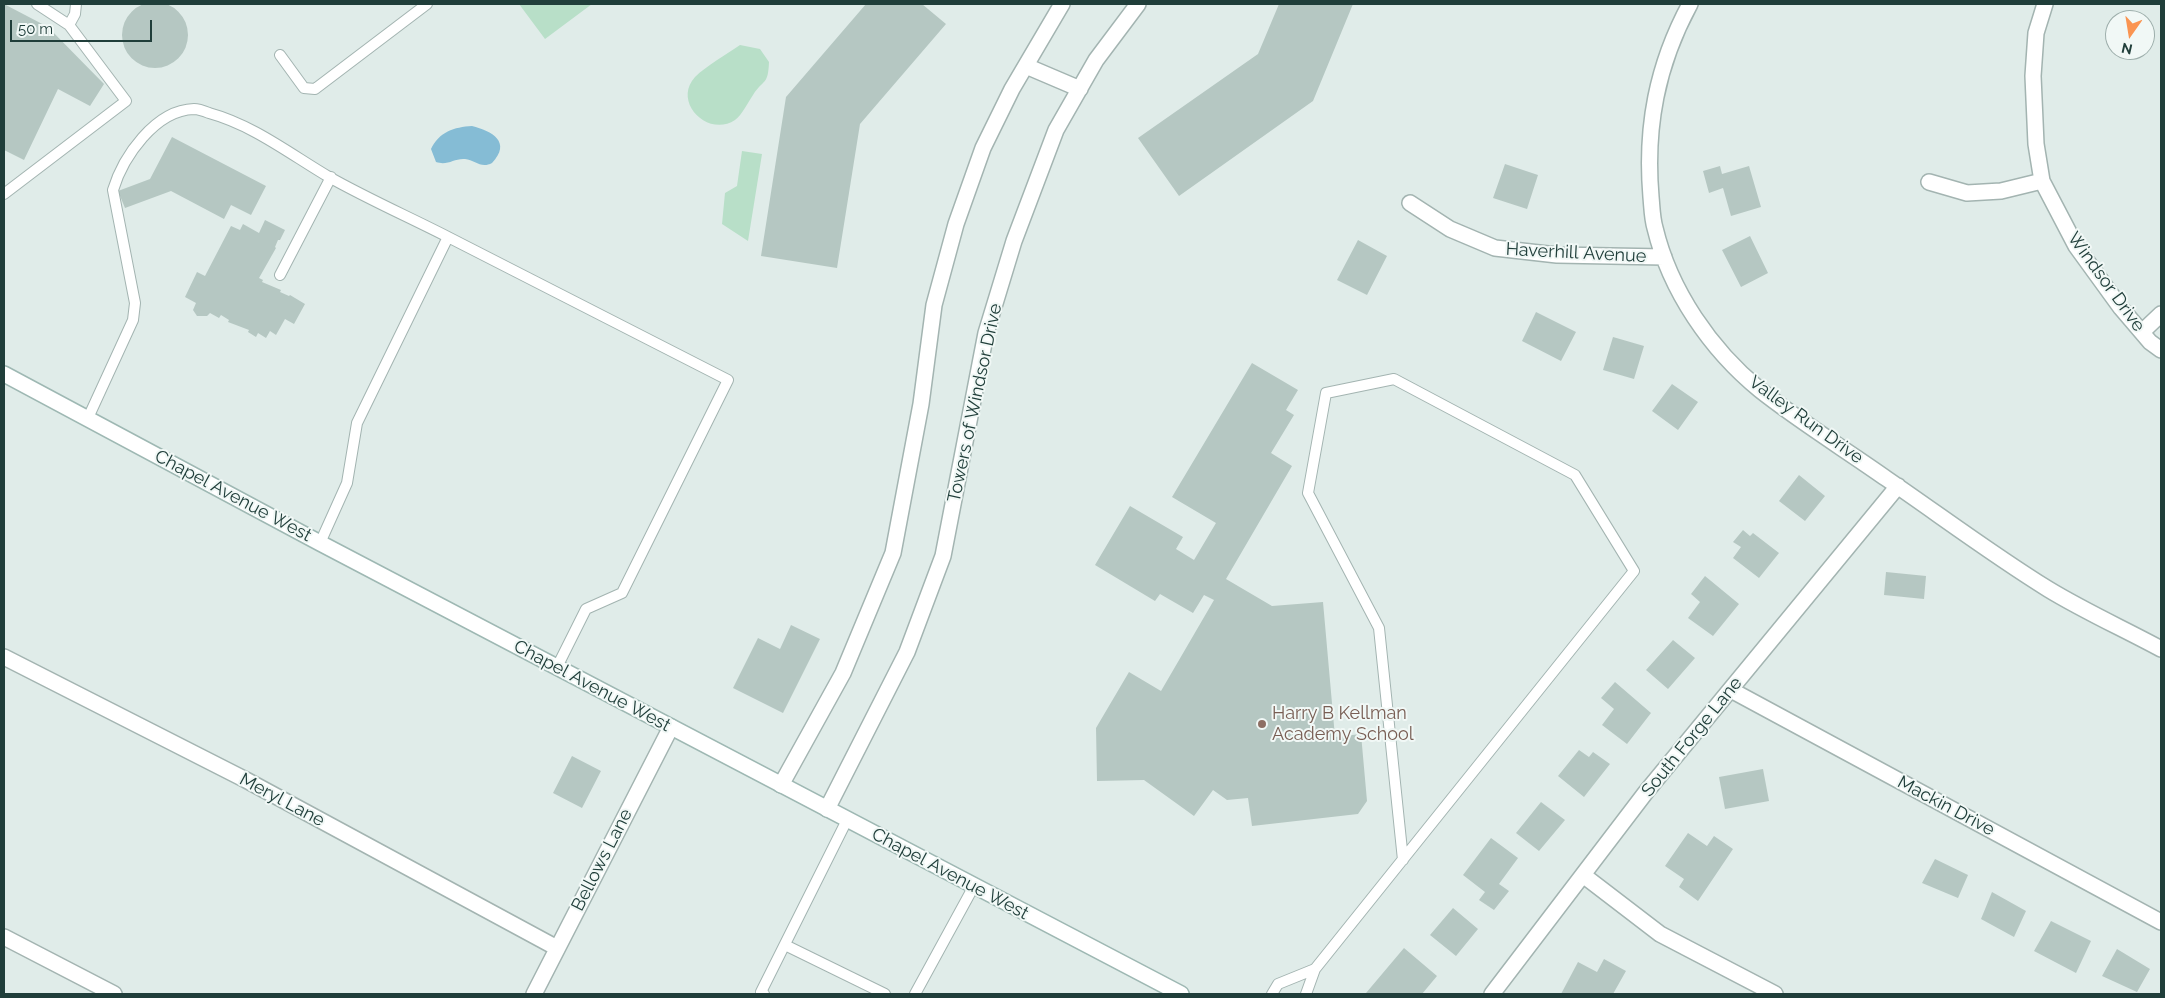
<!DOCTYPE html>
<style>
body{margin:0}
#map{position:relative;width:2165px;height:998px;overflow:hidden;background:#e0ece9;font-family:Raleway,sans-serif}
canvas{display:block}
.frame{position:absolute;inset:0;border:5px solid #203e3a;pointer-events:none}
.north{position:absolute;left:2105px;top:10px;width:50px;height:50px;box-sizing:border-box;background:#f1f8f6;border:1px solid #9daeab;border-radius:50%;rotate:193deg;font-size:14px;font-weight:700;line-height:20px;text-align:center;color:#203e3a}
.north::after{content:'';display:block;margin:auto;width:18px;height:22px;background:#fa9451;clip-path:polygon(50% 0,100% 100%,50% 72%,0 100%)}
.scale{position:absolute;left:10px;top:20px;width:142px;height:22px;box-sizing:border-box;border:2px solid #203e3a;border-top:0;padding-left:6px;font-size:15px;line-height:18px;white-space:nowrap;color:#203e3a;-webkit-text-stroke:4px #f1f8f6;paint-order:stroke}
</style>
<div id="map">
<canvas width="2165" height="998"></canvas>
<div class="frame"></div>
<div class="north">N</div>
<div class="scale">50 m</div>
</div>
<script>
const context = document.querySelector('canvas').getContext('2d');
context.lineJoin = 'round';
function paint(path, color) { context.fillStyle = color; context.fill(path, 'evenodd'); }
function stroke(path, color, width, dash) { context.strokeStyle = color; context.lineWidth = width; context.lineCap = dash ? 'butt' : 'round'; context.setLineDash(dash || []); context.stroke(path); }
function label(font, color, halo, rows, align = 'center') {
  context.font = font + ' Raleway,sans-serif'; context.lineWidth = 4; context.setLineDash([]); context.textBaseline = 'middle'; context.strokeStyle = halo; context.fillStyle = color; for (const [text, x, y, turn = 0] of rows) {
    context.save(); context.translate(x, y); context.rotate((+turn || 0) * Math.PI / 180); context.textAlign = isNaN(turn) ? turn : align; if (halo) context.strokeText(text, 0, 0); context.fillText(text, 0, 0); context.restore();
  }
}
paint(new Path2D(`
 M 519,4 L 592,4 L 545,39 Z
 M 740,45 L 760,49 L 769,62 C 768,86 764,78 753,95 C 748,102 742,115 735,120 C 708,138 672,102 695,77 C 706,66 727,54 740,45 Z
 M 742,151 L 762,154 L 748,241 L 722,224 L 725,193 L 737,186 Z`), '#b8dfc8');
paint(new Path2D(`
 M 472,126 C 492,131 512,142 492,163 C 481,169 475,160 465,159 C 454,158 448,166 436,162 L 431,149 C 439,132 454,127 472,126 Z`), '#85bcd5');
paint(new Path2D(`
 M122 35a33 33 0 1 1 66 0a33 33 0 1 1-66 0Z
 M 4,4 L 48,27 L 104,84 L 90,106 L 58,89 L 24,160 L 4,150 Z
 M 866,4 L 922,4 L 946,24 L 860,124 L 837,268 L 761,256 L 786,97 Z
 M 1279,4 L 1353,4 L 1313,101 L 1179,196 L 1138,138 L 1258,54 Z
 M 172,137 L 266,186 L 251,215 L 231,205 L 224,219 L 171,191 L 125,208 L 118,191 L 150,179 Z
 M 1505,164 L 1538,175 L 1527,209 L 1493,198 Z
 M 1720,166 L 1722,174 L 1749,166 L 1761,207 L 1731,216 L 1723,188 L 1709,193 L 1703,171 Z
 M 265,220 L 285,230 L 280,240 L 278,240 L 275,247 L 276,248 L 259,278 L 263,280 L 262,282 L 281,290 L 280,292 L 289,296 L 290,295 L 305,304 L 294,324 L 285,319 L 276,335 L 270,331 L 266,338 L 258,333 L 256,337 L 248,332 L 249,330 L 228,322 L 229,320 L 221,315 L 219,318 L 210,313 L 207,316 L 197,316 L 193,310 L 196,303 L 185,297 L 197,272 L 205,276 L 231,226 L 240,230 L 243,224 L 259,233 Z
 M 1750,236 L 1768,273 L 1741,287 L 1722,250 Z
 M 1358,240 L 1387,256 L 1367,295 L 1337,280 Z
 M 1536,312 L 1576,332 L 1561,361 L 1522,341 Z
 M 1613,337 L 1644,346 L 1634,379 L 1603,370 Z
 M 1252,363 L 1298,390 L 1286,410 L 1294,415 L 1271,453 L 1292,466 L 1226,579 L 1272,606 L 1323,602 L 1335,737 L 1361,734 L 1367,801 L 1358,814 L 1252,826 L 1248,798 L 1227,800 L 1213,790 L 1194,816 L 1144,780 L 1097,781 L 1096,728 L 1129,672 L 1161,691 L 1214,600 L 1204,595 L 1193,613 L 1160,594 L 1155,601 L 1095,565 L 1130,506 L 1183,537 L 1176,549 L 1194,560 L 1216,523 L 1172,497 Z
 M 1672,384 L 1698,402 L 1678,430 L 1652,411 Z
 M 1799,475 L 1825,496 L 1805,521 L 1779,501 Z
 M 1743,530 L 1750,536 L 1753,533 L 1779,553 L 1759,578 L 1733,558 L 1741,547 L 1733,542 Z
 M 1886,572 L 1926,576 L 1924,599 L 1884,595 Z
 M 1705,576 L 1739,604 L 1713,636 L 1688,618 L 1700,602 L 1691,594 Z
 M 791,625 L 820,639 L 783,713 L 733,688 L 758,638 L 780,649 Z
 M 1673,640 L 1695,658 L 1668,689 L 1646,670 Z
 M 1615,682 L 1651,713 L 1627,744 L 1602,725 L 1614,709 L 1601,698 Z
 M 1579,750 L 1589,757 L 1593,752 L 1610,764 L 1584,797 L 1558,776 Z
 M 572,756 L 601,771 L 582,808 L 553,793 Z
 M 1763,769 L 1769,801 L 1725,809 L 1719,777 Z
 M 1541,802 L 1565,820 L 1539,851 L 1516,833 Z
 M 1688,833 L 1707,846 L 1714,836 L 1733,849 L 1698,901 L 1679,887 L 1684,879 L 1665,866 Z
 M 1491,838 L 1518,858 L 1499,884 L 1509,891 L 1494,910 L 1479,900 L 1485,892 L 1463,875 Z
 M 1935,859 L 1968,875 L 1958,898 L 1922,883 Z
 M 1992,892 L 2026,911 L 2014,937 L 1981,919 Z
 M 1453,908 L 1478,929 L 1456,956 L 1430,935 Z
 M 2051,921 L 2091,941 L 2076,973 L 2034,951 Z
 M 1404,948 L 1437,976 L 1422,994 L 1368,994 L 1366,993 Z
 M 2117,949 L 2150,969 L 2137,992 L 2102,976 Z
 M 1604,959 L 1626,971 L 1613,994 L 1561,994 L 1578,962 L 1597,972 Z`), '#b5c7c2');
const lane = new Path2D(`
 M 69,25 L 75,14 L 76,4
 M 280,55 L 304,88 L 315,89 L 427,4
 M 4,194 L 126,101 L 69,25 L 37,4
 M 280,275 L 331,177
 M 88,418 L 133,320 L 135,303 L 113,190 C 123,157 155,110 194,109 C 199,109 204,111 209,113 C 253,125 290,154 329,177 C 368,199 409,217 448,237
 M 320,543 L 347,483 L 357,423 L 448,237 L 728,380 L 622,593 L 586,609 L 557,667
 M 785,945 L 885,994
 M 764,994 L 761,992 L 847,820
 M 915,994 L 974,886
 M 1272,994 L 1278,984 L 1315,969
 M 1306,994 L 1315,969 L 1634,571 L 1575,475 L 1394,379 L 1326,393 L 1308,493 L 1379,628 L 1403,860`);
const street = new Path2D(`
 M 1690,4 C 1657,65 1645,127 1651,197 C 1652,207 1652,218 1655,228 C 1670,291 1711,350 1760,390 C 1799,421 1846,450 1887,479 C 1941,516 1993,555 2048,589 C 2084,611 2124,629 2161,649
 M 2045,4 L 2036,33 L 2033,76 L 2036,144 L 2042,181 L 2076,246 L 2121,308 L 2150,342 L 2161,350
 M 1026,66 L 1080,89
 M 1929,182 L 1967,193 L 2001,191 L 2042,181
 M 1410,203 L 1450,229 L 1495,248 L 1557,255 L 1664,257
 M 2142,332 L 2161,314
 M 4,657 L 246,780 L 557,948
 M 1731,690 L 2161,922
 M 781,785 L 843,673 L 893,553 L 921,404 L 934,305 L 956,224 L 983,148 L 1012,89 L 1062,4
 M 827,809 L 907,652 L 943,556 L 986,333 L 1014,241 L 1056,130 L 1096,60 L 1138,4
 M 1583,875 L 1660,934 L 1775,994
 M 4,937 L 114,994
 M 534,994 L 671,727
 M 1492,994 L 1646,792 L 1898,486`);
const secondary = new Path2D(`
 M 4,374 L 320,543 L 1181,994`);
stroke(lane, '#a3b4b1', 12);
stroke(street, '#a3b4b1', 18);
stroke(secondary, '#9eb8b3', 18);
stroke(lane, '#fff', 10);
stroke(street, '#fff', 15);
stroke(secondary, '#fff', 15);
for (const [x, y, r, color] of [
 [1262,724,5,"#8d6e63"]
]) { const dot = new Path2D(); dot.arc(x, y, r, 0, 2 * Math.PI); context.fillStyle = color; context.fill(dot); stroke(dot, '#f1f8f6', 2); }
label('18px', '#203e3a', '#f1f8f6', [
 ["Haverhill Avenue",1576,253,3],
 ["Windsor Drive",2106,282,54],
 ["Towers of Windsor Drive",975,403,-78],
 ["Valley Run Drive",1806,420,36],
 ["Chapel Avenue West",233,496,28],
 ["Chapel Avenue West",592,686,28],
 ["South Forge Lane",1692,737,-51],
 ["Meryl Lane",282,800,28],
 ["Mackin Drive",1946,806,28],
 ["Bellows Lane",602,860,-63],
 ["Chapel Avenue West",950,874,28]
]);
label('18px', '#785e54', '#f1f8f6', [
 ["Harry B Kellman",1272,714],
 ["Academy School",1272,735]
], 'left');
</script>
